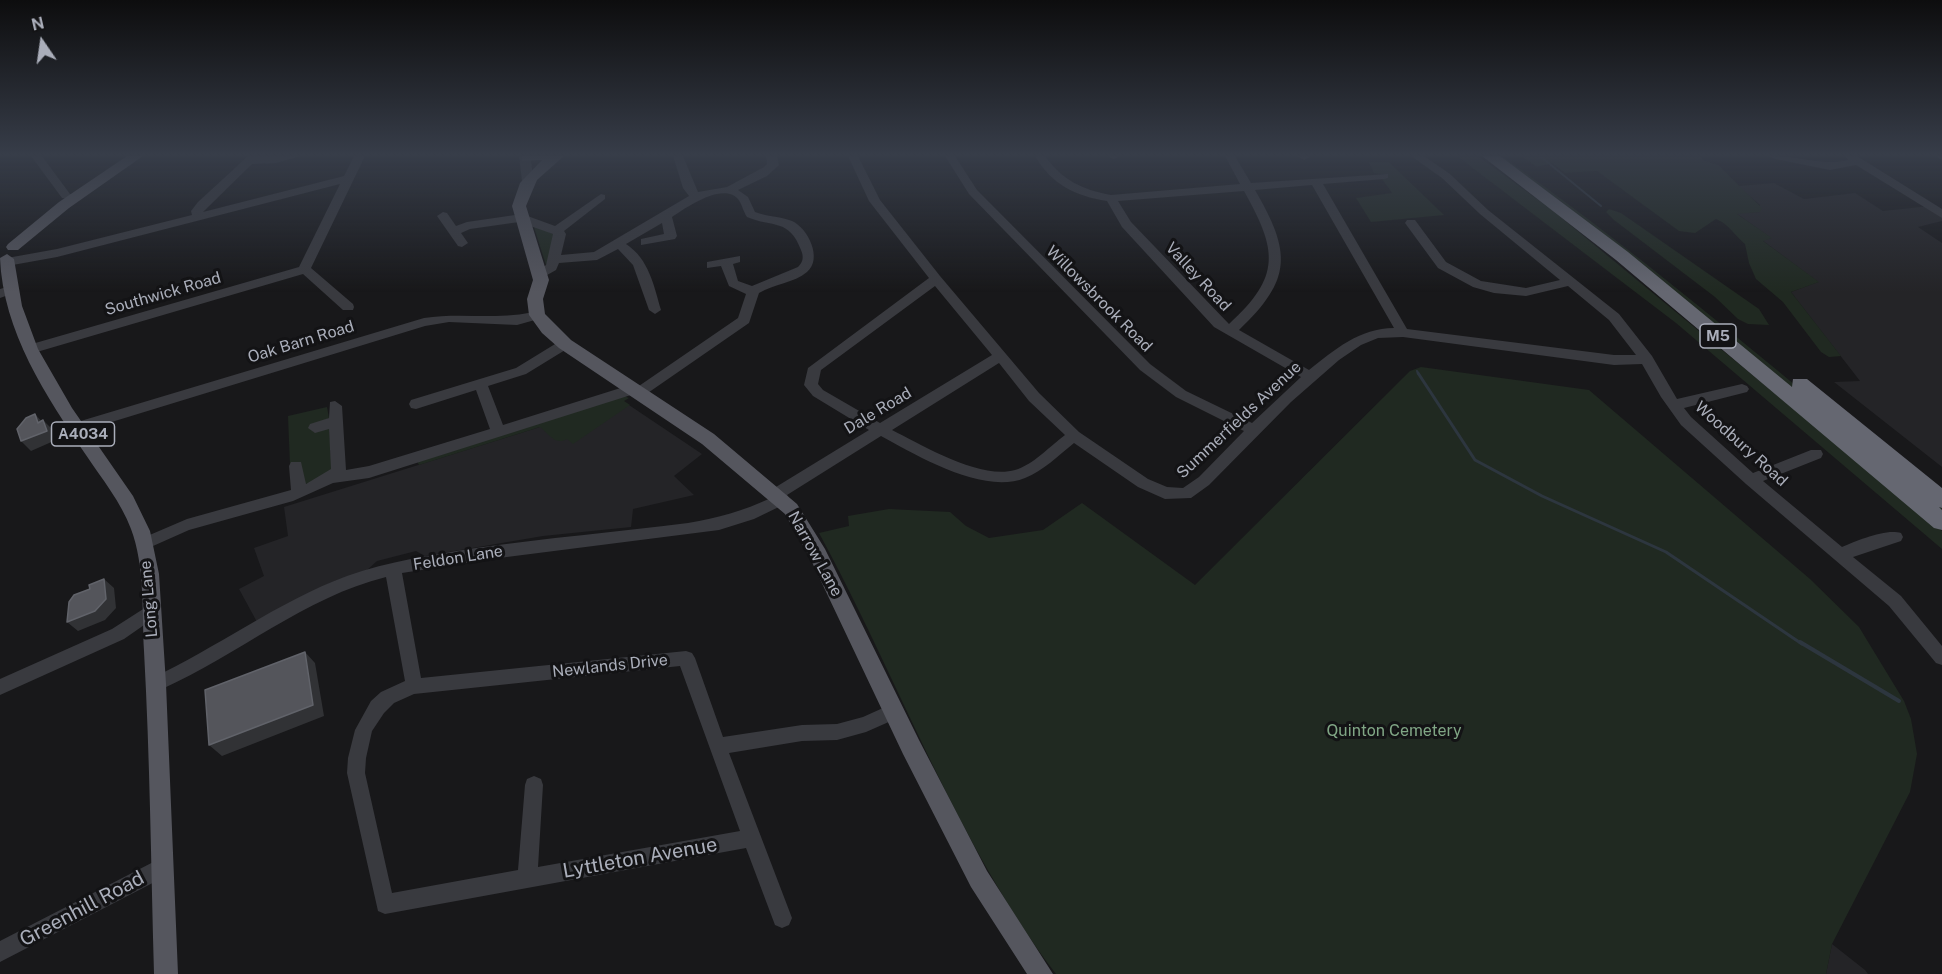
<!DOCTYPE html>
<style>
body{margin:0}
#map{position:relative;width:1942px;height:974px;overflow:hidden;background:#18181a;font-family:"Public Sans",sans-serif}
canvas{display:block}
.north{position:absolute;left:12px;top:12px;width:60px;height:60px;-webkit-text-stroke:4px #131315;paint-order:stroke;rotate:347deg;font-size:16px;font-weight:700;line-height:24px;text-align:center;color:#aaaeba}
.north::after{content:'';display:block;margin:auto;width:21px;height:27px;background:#aaaeba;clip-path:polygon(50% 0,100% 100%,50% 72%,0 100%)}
</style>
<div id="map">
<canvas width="1942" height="974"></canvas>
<div class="north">N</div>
</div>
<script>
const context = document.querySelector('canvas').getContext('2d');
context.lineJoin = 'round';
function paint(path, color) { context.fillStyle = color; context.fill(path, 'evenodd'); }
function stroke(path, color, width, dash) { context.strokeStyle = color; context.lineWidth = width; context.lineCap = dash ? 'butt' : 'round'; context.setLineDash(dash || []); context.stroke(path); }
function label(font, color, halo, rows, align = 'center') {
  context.font = font + ' "Public Sans",sans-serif'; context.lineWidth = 6; context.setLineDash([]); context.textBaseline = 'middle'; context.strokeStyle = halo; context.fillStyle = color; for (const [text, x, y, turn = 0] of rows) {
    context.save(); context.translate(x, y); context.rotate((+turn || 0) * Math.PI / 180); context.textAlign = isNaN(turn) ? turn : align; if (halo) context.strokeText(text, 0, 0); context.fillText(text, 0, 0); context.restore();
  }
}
paint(new Path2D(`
 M 1774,183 L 1804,199 L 1855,193 L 1883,211 L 1930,206 L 1942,214 L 1942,221 L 1918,227 L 1942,243 L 1942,467 L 1834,382 L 1860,381 L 1791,292 L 1818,282 L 1762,240 L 1771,238 L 1736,213 L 1760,212 L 1760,205 L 1738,186 Z
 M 623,401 L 702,454 L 674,476 L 694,495 L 633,509 L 631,527 L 543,536 L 425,556 L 416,551 L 377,561 L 366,571 L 334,581 L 257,622 L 239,589 L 264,576 L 254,548 L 288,536 L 284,507 Z
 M 1832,944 L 1865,970 L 1868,974 L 1826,974 Z`), '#242427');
paint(new Path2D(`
 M 1457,156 L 1478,156 L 1552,210 L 1942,531 L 1942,549 L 1676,323 Z
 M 1497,156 L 1502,156 C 1655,264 1797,388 1942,507 L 1942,512 L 1560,201 Z
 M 1521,156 L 1701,156 L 1703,160 L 1718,165 L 1762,208 L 1760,212 L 1737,214 L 1772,238 L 1763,241 L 1819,282 L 1791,292 L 1841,356 L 1829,357 L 1821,352 L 1783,302 L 1756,279 L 1749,263 L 1745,244 C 1734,235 1729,224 1716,219 L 1695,233 L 1679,231 L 1597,171 L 1565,173 L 1552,163 L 1537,167 Z
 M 1369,162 L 1389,162 L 1444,215 L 1371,222 L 1356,198 L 1392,193 L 1382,179 L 1387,175 L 1374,173 Z
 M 1609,209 L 1621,213 L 1759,309 L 1769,325 L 1748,324 L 1738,319 L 1715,297 L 1614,220 L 1606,212 Z
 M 533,224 L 553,234 L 554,249 L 546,265 Z
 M 1421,367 L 1589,390 L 1810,579 L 1859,627 L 1904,701 L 1911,719 L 1917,754 L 1910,792 L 1832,944 L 1826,974 L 1056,974 C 956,842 898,678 819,533 L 849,526 L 848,516 L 889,509 L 950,512 L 966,526 L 989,538 L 1043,530 L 1082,503 L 1195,585 L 1410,371 Z
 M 624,396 L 629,398 L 624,401 L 630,405 L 573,444 L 567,439 C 555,446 549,434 540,427 L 419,465 L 416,459 Z
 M 327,407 L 329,418 L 313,426 L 313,432 L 329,428 L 332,469 L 314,482 L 305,484 L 290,465 L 288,416 Z`), '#202921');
stroke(new Path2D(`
 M 1540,156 L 1601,206
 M 1417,371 L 1419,375`), '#2d363f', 2);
stroke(new Path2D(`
 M 1418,373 L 1475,460 L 1542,496 L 1666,552 L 1802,644`), '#2d363f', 3);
stroke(new Path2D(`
 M 1800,642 L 1899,701`), '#2d363f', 4);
paint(new Path2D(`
 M 31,156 L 42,156 L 70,194 L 78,196 L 78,200 L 62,198 Z
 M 248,156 L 301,156 L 276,163 L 252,164 L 203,212 L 344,176 L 354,156 L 365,156 L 311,268 L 353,304 L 354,307 L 353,310 L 343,310 L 303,274 L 30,354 L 25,352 L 23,349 L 25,346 L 299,267 L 340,184 L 57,257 L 7,266 L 1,262 L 7,258 L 57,249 L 192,215 L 191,211 L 198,202 Z
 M 519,156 L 530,156 L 534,181 L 532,183 L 524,183 L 522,181 Z
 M 673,156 L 683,156 L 698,192 L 727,187 L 764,167 L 767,164 L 766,156 L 777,156 L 779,165 L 767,176 L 738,190 L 748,197 L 755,212 C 767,217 780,216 792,221 C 808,228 823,259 807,272 C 794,283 774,284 759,293 L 749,323 L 642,397 L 637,399 L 631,395 L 369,478 L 333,483 L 293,501 L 189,530 L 144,550 L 138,548 L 136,544 L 138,540 L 187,519 L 291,490 L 289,466 L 291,462 L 301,462 L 306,484 L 331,469 L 329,429 L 315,433 L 308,428 L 310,424 L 329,418 L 330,402 L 335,401 L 342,406 L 346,470 L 369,466 L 490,429 L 476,390 L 416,409 L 411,408 L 409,404 L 411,400 L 516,368 L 560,341 L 570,341 L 572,344 L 570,347 L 526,374 L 488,386 L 503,425 L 630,385 L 636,388 L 738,318 L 746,294 L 729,286 L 721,266 L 707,268 L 707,262 L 740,256 L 740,262 L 733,264 L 738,281 L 752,286 L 798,267 C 803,262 804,257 801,250 C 789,218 773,228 747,217 C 743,211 742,204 738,199 C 722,182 686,208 672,217 L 677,236 L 675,239 L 641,245 L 641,239 L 664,234 L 662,223 L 626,244 C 649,259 654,286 661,310 L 655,314 L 649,310 L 633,265 L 618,249 L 597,260 L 559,263 L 556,270 L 540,279 L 534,275 L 546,265 L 553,234 L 519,222 L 470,229 L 461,233 L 468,243 L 462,247 L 458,246 L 437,216 L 443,212 L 447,213 L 456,226 L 467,222 L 522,214 L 555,226 L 601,194 L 605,195 L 605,199 L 564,231 L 566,234 L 561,255 L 594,252 L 689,196 L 683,188 Z
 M 848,156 L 858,156 L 880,200 L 940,276 L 1039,393 L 1079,432 L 1148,479 L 1167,487 L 1183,488 L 1199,477 L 1244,431 L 1176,397 L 1140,370 L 969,194 L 945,156 L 955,156 L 977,190 L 1150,364 L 1186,391 L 1252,423 L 1301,377 L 1214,327 L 1122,227 L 1107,201 C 1075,196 1051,184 1035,156 L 1045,156 C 1062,180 1083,190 1111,195 L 1240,184 L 1225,156 L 1235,156 L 1251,183 L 1388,174 L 1388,178 L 1384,179 L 1323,184 L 1407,329 L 1614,355 L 1636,355 L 1609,320 L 1568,286 L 1526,296 L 1494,293 L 1473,287 L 1438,268 L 1405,223 L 1407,220 L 1415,220 L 1446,262 L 1481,281 L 1526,288 L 1560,280 L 1480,214 L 1442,178 L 1411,156 L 1424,156 L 1450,174 L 1488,210 L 1619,314 L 1652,356 L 1677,399 L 1742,384 L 1747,386 L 1749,389 L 1747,392 L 1684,408 L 1691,417 L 1753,473 L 1811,450 L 1821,450 L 1823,454 L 1821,458 L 1763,481 L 1842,547 C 1856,541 1886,528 1901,533 L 1903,537 L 1901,541 L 1853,557 L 1901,596 L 1942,646 L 1942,665 L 1936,663 L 1889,606 L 1746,484 L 1681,425 L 1661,397 L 1642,364 L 1614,365 L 1403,337 L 1378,338 L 1361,345 L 1339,360 L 1291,402 L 1209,485 L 1191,498 L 1165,499 L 1138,487 L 1074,443 C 1059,455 1043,471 1025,478 C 983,495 918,456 881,436 L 787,495 L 790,499 L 787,503 L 754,519 L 719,530 L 499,558 L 402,573 L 421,678 L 686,651 L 692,653 L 695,658 L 723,737 L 802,725 L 837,724 L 863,717 L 894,703 L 900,705 L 903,711 L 900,717 L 866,732 L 837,740 L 802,741 L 729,753 L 792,918 L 789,925 L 782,928 L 775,925 L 746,848 L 385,914 L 378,911 L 347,773 L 348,758 L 355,730 L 371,701 L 381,692 L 405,681 L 386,577 C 305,597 238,655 162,689 L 156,692 L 150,689 L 147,684 L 150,679 C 217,648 277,602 347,576 C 389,561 432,555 476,548 C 546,538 617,532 688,523 C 718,518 743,511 771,498 L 768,494 L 771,490 L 869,430 L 813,396 L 804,385 L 808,368 L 929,278 L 869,201 ZM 1312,185 L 1394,328 C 1360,328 1334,350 1309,370 L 1239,330 C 1293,279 1291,252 1255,190 ZM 1244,191 C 1277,250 1282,276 1229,324 L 1131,222 L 1118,201 ZM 935,286 L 992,355 L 880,423 L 823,390 L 818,384 L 821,370 ZM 999,363 L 1029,401 L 1065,435 C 1050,446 1033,465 1015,470 C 980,480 922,445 892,430 ZM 680,666 L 740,831 L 538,867 L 543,785 L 541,779 L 534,776 L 527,779 L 525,785 L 518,870 L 392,893 L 365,773 L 366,758 L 372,731 L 384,713 L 394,703 L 414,694 Z
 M 1107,156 L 1120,156 L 1114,159 Z
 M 1297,156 L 1309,156 L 1310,157 L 1304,160 Z
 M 1769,156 C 1798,155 1820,166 1848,160 L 1845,156 L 1857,156 L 1942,209 L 1942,218 L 1856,165 L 1830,170 L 1775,159 Z
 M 1935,156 L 1942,156 L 1942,160 Z
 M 10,286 L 14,287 L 14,293 L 0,298 L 0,289 Z
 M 537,311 L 543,315 L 542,318 L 517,325 L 449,322 L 425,326 L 79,432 L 72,427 L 74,423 L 424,318 C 462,312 500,321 537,311 Z
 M 151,604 L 157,606 L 159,611 L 157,616 L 124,639 L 0,695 L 0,679 L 112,629 Z
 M 163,857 L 170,860 L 173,867 L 170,874 L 0,962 L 0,941 Z`), '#393a3f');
paint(new Path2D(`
 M 127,156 L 143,156 L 69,208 L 18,250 L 8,250 L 6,247 L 8,244 L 59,202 Z
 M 522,156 L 564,156 L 537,180 L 526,206 L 549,280 L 543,299 L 545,314 L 571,340 L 714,434 L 797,504 L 825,549 L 919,740 L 987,871 L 1053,974 L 1027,974 L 971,887 L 903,754 L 810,558 L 785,514 L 702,444 L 559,348 L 542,333 L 529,315 L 527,299 L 533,280 L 512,206 L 520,183 L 542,160 L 522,161 Z
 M 7,254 L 14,259 L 22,306 L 38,349 L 72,408 L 133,496 L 150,531 L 159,574 L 166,684 L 178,974 L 154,974 C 151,866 150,759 144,651 C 142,612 145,566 131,529 C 121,502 102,479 86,455 C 46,396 3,332 0,258 Z`), '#55565e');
paint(new Path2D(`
 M 1482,156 L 1500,156 L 1628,252 L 1792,387 L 1793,379 L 1807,379 L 1942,488 L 1942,508 L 1939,507 L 1942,510 L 1942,530 L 1934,528 L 1616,260 Z`), '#656771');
paint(new Path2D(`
 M 35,414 L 44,424 L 43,420 L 53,430 L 56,440 L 31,451 L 21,441 L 38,423 Z
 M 104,579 L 114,588 L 116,608 L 105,620 L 78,631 L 67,622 Z
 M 305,652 L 315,663 L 324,716 L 222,756 L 209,745 Z`), '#313235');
const building = new Path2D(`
 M 35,414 L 38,423 L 43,420 L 47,431 L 21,441 L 17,429 L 26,418 Z
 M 104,579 L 106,599 L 95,611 L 67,622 L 69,602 L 74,595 L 90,589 L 89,585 Z
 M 305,652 L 313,705 L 209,745 L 205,690 Z`);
paint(building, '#54555b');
stroke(building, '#61636a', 1.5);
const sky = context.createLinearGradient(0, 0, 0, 292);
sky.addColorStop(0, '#0d0d0e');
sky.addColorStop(0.53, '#373d49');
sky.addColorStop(1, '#373d4900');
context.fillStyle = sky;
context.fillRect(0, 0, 1942, 292);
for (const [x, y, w] of [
 [1718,336,36],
 [83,434,63]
]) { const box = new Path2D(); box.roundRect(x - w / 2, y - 12, w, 24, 4.5); context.fillStyle = '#131315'; context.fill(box); stroke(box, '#aaaeba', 1.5); }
label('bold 15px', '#aaaeba', null, [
 ["M5",1718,336],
 ["A4034",83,434]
]);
label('16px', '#aaaeba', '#131315', [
 ["Valley Road",1198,277,47],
 ["Southwick Road",163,294,-16],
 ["Willowsbrook Road",1099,299,45],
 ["Oak Barn Road",301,342,-17],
 ["Dale Road",878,411,-31],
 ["Summerfields Avenue",1239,420,-43],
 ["Woodbury Road",1741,444,42],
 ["Narrow Lane",815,554,61],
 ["Feldon Lane",458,558,-9],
 ["Long Lane",149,599,-95],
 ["Newlands Drive",610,666,-6]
]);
label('16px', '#80a685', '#131315', [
 ["Quinton Cemetery",1394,731]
]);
label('20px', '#aaaeba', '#131315', [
 ["Lyttleton Avenue",640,858,-10],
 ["Greenhill Road",82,909,-28]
]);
</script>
